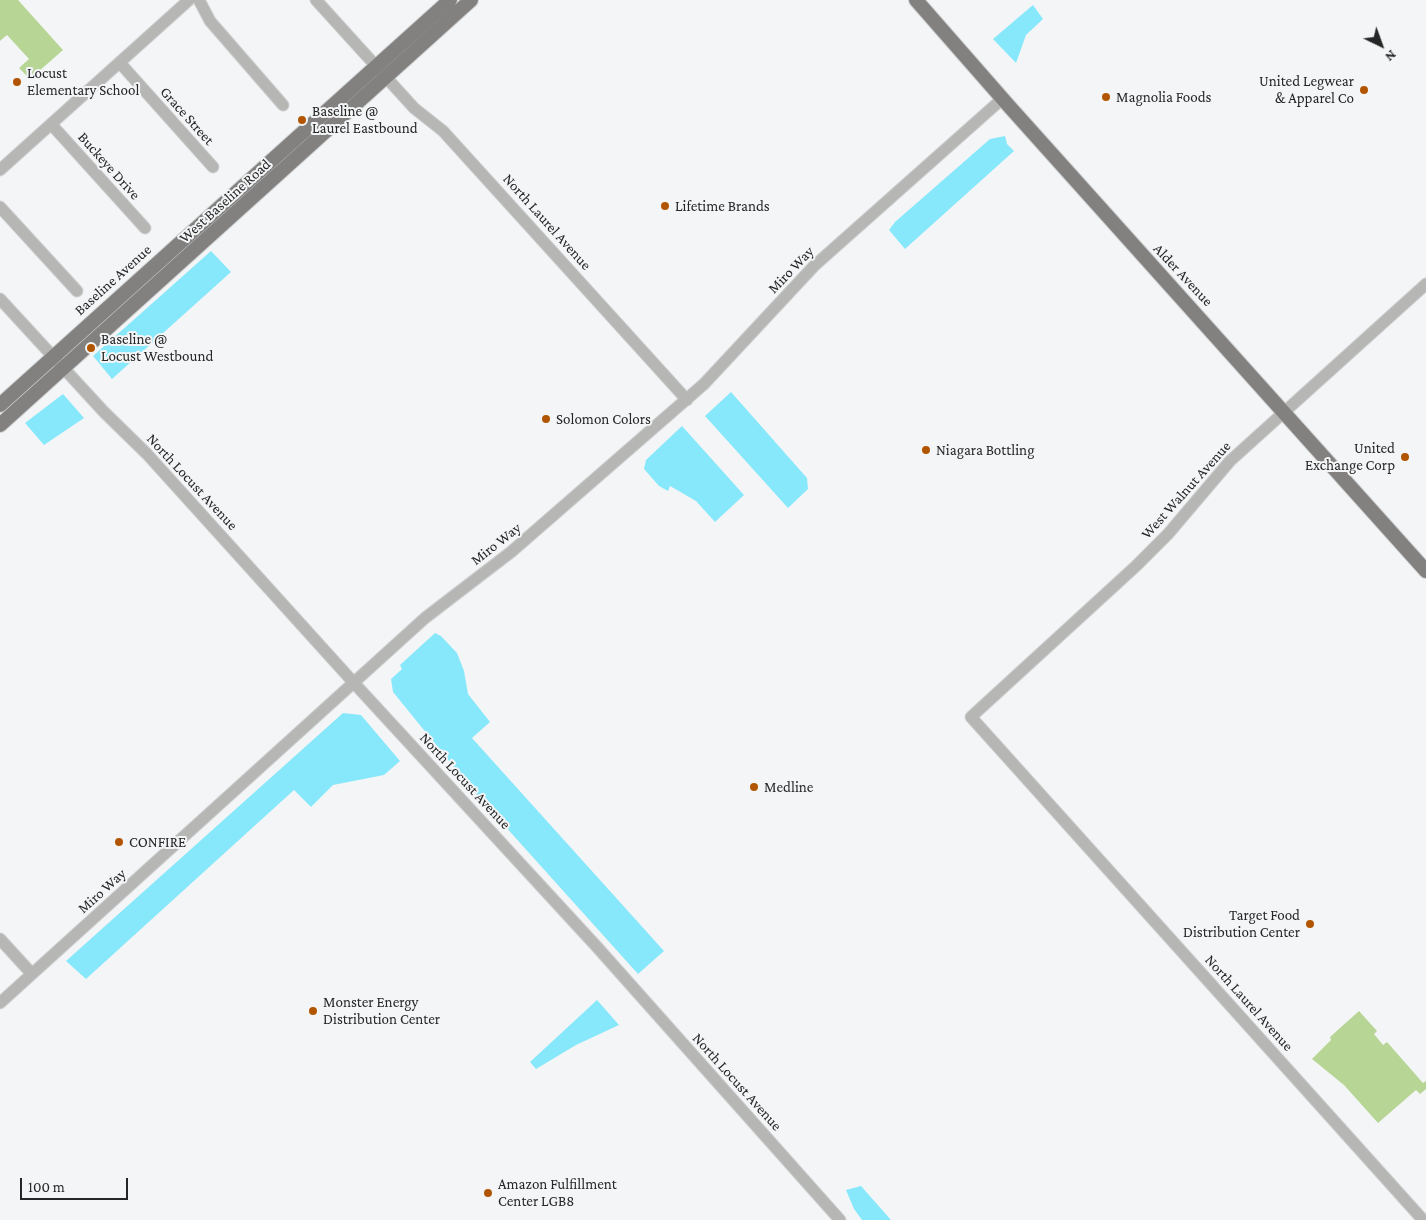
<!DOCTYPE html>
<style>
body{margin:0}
#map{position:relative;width:1426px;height:1220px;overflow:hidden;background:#f4f5f6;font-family:"Crimson Pro",serif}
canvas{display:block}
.north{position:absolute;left:1356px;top:20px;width:50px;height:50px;-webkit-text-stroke:4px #f4f5f6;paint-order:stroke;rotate:138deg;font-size:14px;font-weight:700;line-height:20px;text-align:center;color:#252626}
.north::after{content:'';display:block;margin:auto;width:18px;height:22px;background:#252626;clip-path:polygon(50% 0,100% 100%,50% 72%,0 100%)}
.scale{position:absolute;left:20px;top:1178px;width:108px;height:22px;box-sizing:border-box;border:2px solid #252626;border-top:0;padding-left:6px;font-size:15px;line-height:18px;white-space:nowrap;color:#252626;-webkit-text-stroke:4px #f4f5f6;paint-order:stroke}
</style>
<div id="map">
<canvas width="1426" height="1220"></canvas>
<div class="north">N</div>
<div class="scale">100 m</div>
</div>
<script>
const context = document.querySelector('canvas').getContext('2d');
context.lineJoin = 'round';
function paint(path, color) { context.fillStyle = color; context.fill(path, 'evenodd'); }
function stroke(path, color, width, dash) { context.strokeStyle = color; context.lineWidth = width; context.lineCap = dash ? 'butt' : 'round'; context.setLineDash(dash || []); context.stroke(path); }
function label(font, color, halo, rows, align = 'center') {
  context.font = font + ' "Crimson Pro",serif'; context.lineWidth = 4; context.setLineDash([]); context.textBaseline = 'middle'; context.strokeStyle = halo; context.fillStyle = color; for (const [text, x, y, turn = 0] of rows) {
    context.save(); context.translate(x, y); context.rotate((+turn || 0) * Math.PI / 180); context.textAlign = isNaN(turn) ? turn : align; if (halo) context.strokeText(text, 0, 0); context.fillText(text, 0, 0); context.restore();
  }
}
paint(new Path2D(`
 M 0,0 L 18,0 L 63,50 L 30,79 L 19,68 L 29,59 L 7,35 L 0,41 Z
 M 1359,1011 L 1377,1031 L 1374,1034 L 1383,1045 L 1387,1042 L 1423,1083 L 1426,1081 L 1426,1089 L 1420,1094 L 1416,1090 L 1378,1123 L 1344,1085 L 1312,1059 L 1331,1040 L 1330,1037 Z`), '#b7d595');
paint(new Path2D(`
 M 1033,5 L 1043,19 L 1026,35 L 1016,63 L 993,39 Z
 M 1005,136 L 1007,144 L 1014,151 L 905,249 L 889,230 L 895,222 L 990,139 Z
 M 211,251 L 231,272 L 112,379 L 93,356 Z
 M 731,392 L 807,478 L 808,489 L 788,508 L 705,416 Z
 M 63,394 L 84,418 L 44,445 L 25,423 Z
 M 682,426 L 744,495 L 715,522 L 696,501 L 670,486 L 668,491 L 659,486 L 644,469 L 646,460 Z
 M 435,633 L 441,636 L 457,653 L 464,671 L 468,694 L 490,722 L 472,738 L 664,951 L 638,974 L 512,834 L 500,820 L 496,812 L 493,815 L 393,692 L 391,679 L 402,669 L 400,665 Z
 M 343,713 L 361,715 L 400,761 L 384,775 L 333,785 L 311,807 L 294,790 L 86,979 L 66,961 Z
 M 597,1000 L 619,1025 L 576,1045 L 536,1069 L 530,1062 Z
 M 861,1186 L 891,1220 L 862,1220 L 854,1209 L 846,1190 Z`), '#88e8fb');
const minor = new Path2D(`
 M 199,0 L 210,21 L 283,105
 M 316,0 L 414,108 L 443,131 L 687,400
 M 120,63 L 213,167
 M 51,124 L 145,228
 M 0,170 L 189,0
 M 0,207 L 77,291
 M 0,299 L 104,412 L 147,454 L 354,683 L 597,947 L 840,1220
 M 0,939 L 32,974
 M 0,1003 L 425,618 L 511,552 L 704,384 L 814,266 L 1002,99
 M 1423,1220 L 971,717 L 1136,566 L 1168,534 L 1230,461 L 1426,284`);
const major = new Path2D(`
 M 916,0 L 1008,105 L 1426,571
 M 0,405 L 450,0
 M 0,425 L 471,0`);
stroke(minor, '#cfd0d1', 13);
stroke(major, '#cfd0d1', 16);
stroke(minor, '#b6b6b5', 11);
stroke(major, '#828180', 14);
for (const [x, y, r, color] of [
 [17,82,5,"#b25500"],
 [1364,90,5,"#b25500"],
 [1106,97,5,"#b25500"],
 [302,120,5,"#b25500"],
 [665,206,5,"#b25500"],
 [91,348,5,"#b25500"],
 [546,419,5,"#b25500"],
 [926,450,5,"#b25500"],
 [1405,457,5,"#b25500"],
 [754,787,5,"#b25500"],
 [119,842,5,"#b25500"],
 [1310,924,5,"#b25500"],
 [313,1011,5,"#b25500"],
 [488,1193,5,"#b25500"]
]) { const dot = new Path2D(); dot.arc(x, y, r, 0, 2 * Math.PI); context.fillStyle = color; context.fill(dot); stroke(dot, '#f4f5f6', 2); }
label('15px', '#252626', '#f4f5f6', [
 ["Locust",27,73],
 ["Elementary School",27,90],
 ["United Legwear",1354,81,"right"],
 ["& Apparel Co",1354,98,"right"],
 ["Magnolia Foods",1116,97],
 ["Baseline @",312,111],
 ["Laurel Eastbound",312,128],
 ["Lifetime Brands",675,206],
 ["Baseline @",101,339],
 ["Locust Westbound",101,356],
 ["Solomon Colors",556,419],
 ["United",1395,448,"right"],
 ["Exchange Corp",1395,465,"right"],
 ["Niagara Bottling",936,450],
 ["Medline",764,787],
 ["CONFIRE",129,842],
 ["Target Food",1300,915,"right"],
 ["Distribution Center",1300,932,"right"],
 ["Monster Energy",323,1002],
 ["Distribution Center",323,1019],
 ["Amazon Fulfillment",498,1184],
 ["Center LGB8",498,1201]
], 'left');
label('15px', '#252626', '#f4f5f6', [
 ["Grace Street",187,116,48],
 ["Buckeye Drive",109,166,48],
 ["West Baseline Road",225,201,-42],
 ["North Laurel Avenue",547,222,48],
 ["Miro Way",791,270,-46],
 ["Alder Avenue",1183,275,47],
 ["Baseline Avenue",113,280,-42],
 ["North Locust Avenue",192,482,47],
 ["West Walnut Avenue",1186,490,-48],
 ["Miro Way",496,544,-38],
 ["North Locust Avenue",465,781,47],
 ["Miro Way",102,891,-42],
 ["North Laurel Avenue",1249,1003,48],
 ["North Locust Avenue",737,1082,48]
]);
</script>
